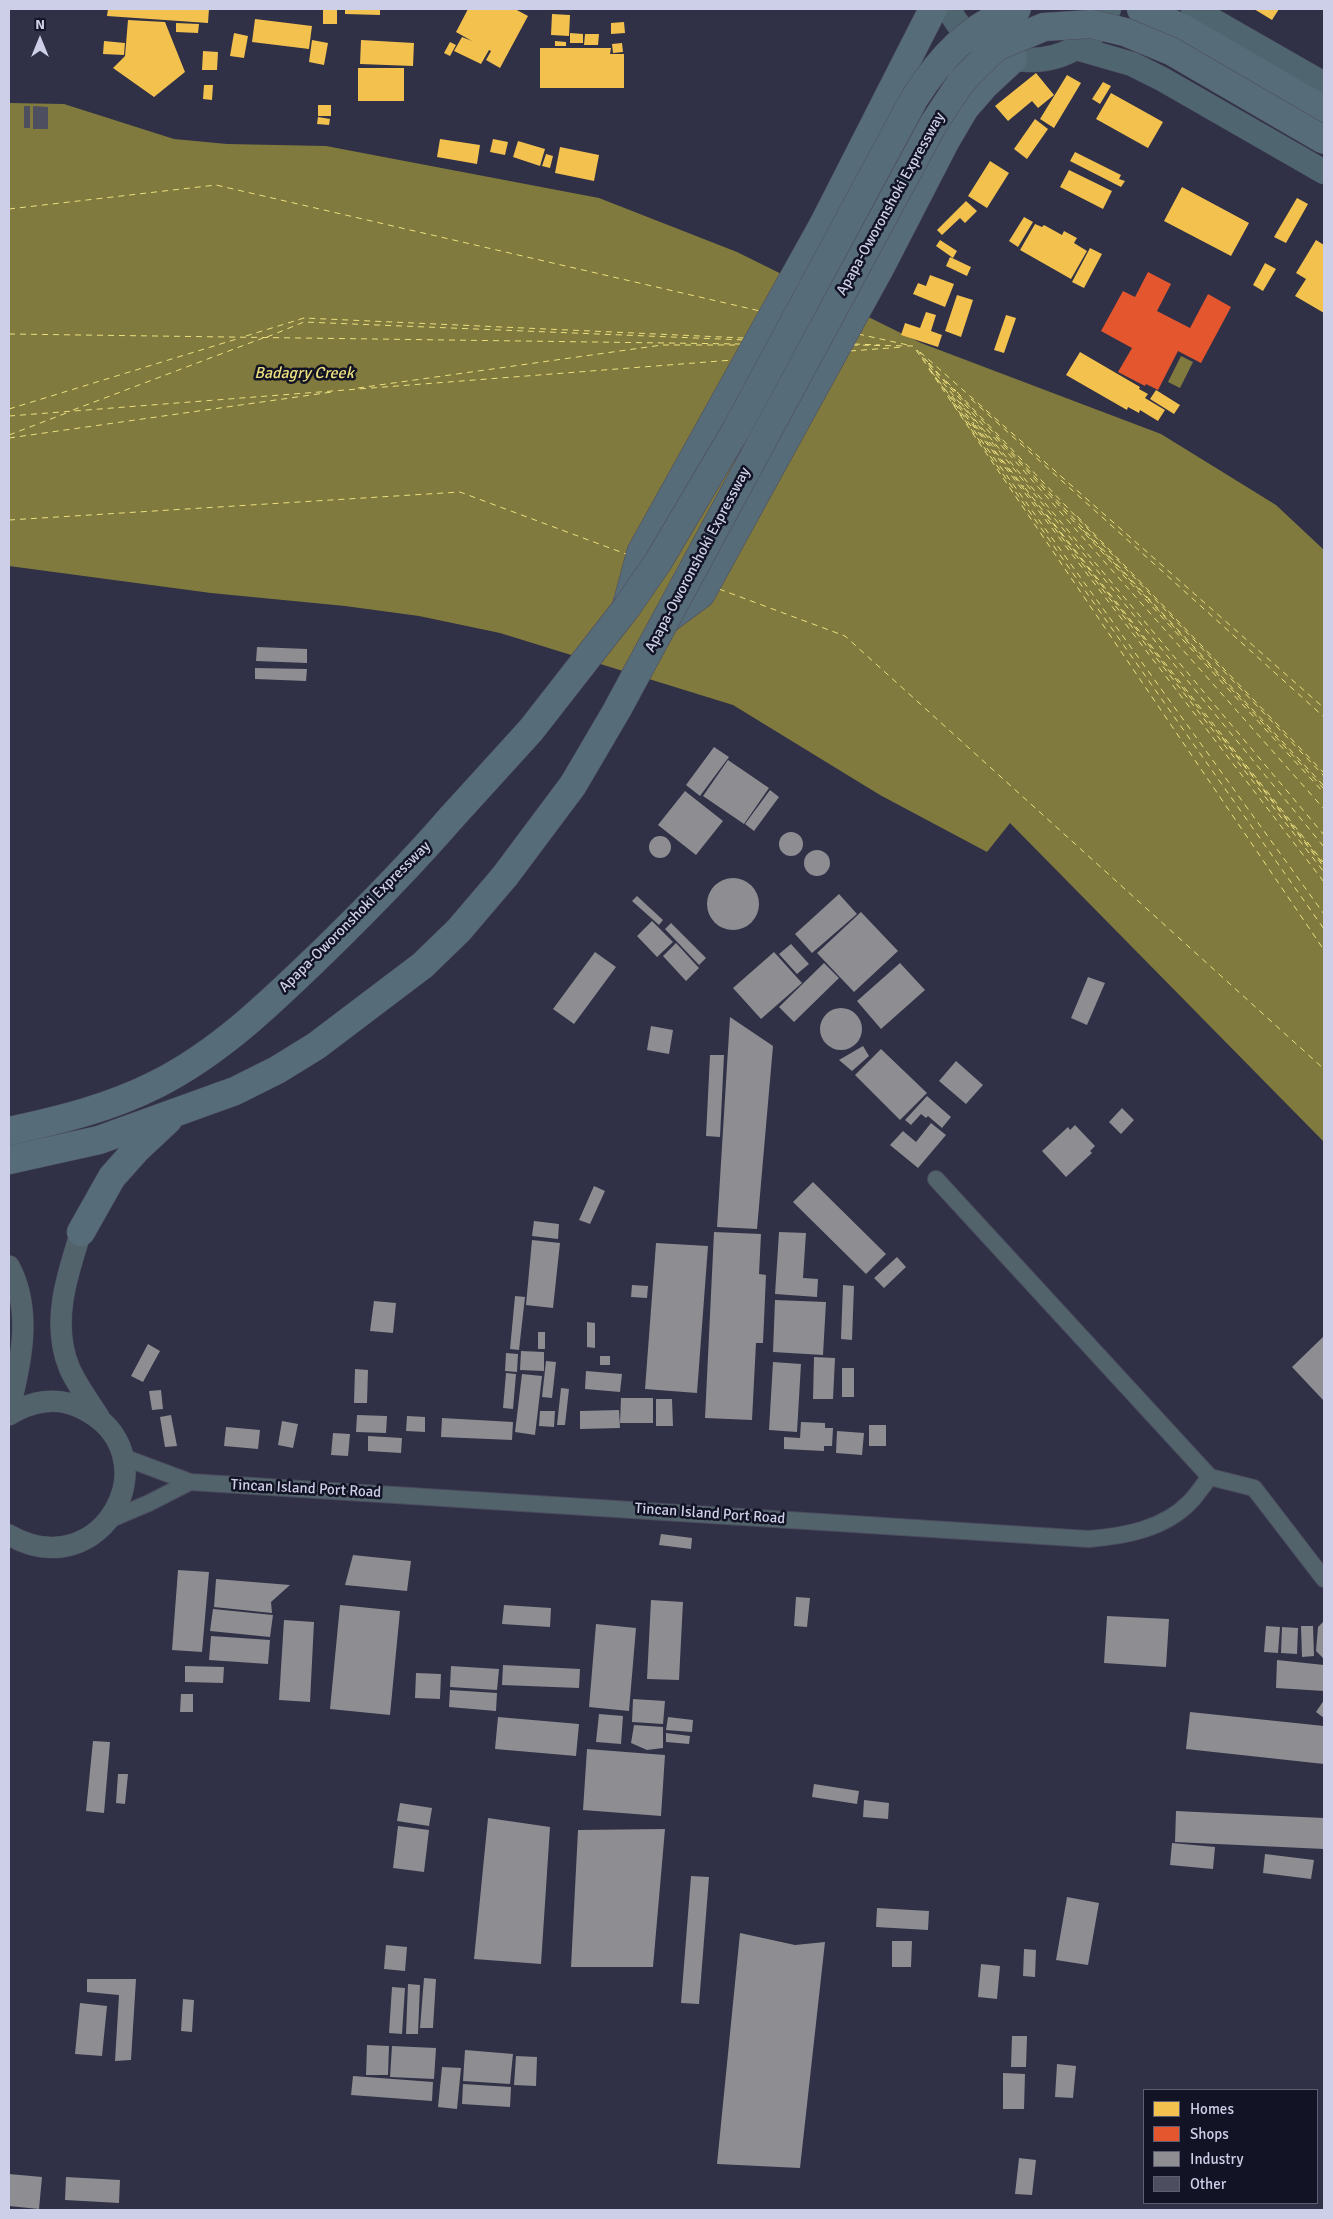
<!DOCTYPE html>
<style>
body{margin:0}
#map{position:relative;width:1333px;height:2219px;overflow:hidden;background:#303046;font-family:Signika,sans-serif}
canvas{display:block}
.frame{position:absolute;inset:0;border:10px solid #cdcfe8;pointer-events:none}
.legend{position:absolute;left:1143px;top:2089px;width:175px;height:115px;box-sizing:border-box;background:#121324;border:1px solid #5d5e72;margin:0;padding:6px 9px;list-style:none;font-size:15px;color:#cdcfe8}
.legend li{display:flex;align-items:center;gap:10px;height:25px}
.legend b{width:25px;border:1px solid #5d5e72}
.north{position:absolute;left:15px;top:15px;width:50px;height:50px;-webkit-text-stroke:4px #121324;paint-order:stroke;rotate:0deg;font-size:14px;font-weight:700;line-height:20px;text-align:center;color:#cdcfe8}
.north::after{content:'';display:block;margin:auto;width:18px;height:22px;background:#cdcfe8;clip-path:polygon(50% 0,100% 100%,50% 72%,0 100%)}
</style>
<div id="map">
<canvas width="1333" height="2219"></canvas>
<div class="frame"></div>
<ul class="legend">
<li><b style="height:14px;background:#f2c14e"></b>Homes</li>
<li><b style="height:14px;background:#e4572e"></b>Shops</li>
<li><b style="height:14px;background:#8d8d92"></b>Industry</li>
<li><b style="height:14px;background:#4d4e60"></b>Other</li>
</ul>
<div class="north">N</div>
</div>
<script>
const context = document.querySelector('canvas').getContext('2d');
context.lineJoin = 'round';
function paint(path, color) { context.fillStyle = color; context.fill(path, 'evenodd'); }
function stroke(path, color, width, dash) { context.strokeStyle = color; context.lineWidth = width; context.lineCap = dash ? 'butt' : 'round'; context.setLineDash(dash || []); context.stroke(path); }
function label(font, color, halo, rows, align = 'center') {
  context.font = font + ' Signika,sans-serif'; context.lineWidth = 5; context.setLineDash([]); context.textBaseline = 'middle'; context.strokeStyle = halo; context.fillStyle = color; for (const [text, x, y, turn = 0] of rows) {
    context.save(); context.translate(x, y); context.rotate((+turn || 0) * Math.PI / 180); context.textAlign = isNaN(turn) ? turn : align; if (halo) context.strokeText(text, 0, 0); context.fillText(text, 0, 0); context.restore();
  }
}
paint(new Path2D(`
 M 9,103 L 64,104 L 174,139 L 227,144 L 326,146 L 599,198 L 737,252 L 921,343 L 1161,434 L 1276,505 L 1324,550 L 1324,1142 L 1010,823 L 987,852 L 880,795 L 733,705 L 500,633 L 419,616 L 345,606 L 211,593 L 9,566 Z
 M 1181,356 L 1193,362 L 1180,388 L 1168,382 Z`), '#817a3e');
paint(new Path2D(`
 M 108,9 L 209,9 L 208,23 L 107,16 Z
 M 323,9 L 337,9 L 337,24 L 323,24 Z
 M 345,9 L 380,9 L 380,15 L 345,14 Z
 M 468,9 L 515,9 L 528,16 L 500,68 L 486,60 L 491,51 L 489,50 L 481,64 L 454,51 L 462,37 L 472,41 L 456,32 Z
 M 1254,9 L 1279,9 L 1272,20 Z
 M 552,14 L 570,15 L 569,36 L 551,35 Z
 M 255,19 L 312,26 L 309,49 L 252,42 Z
 M 128,20 L 165,22 L 185,72 L 154,97 L 113,68 L 125,56 Z
 M 624,22 L 625,33 L 611,34 L 611,23 Z
 M 176,23 L 199,24 L 198,33 L 176,32 Z
 M 234,33 L 248,36 L 244,58 L 230,56 Z
 M 570,33 L 583,34 L 583,43 L 570,43 Z
 M 585,34 L 599,34 L 598,45 L 584,45 Z
 M 312,40 L 328,43 L 324,65 L 309,62 Z
 M 361,40 L 414,43 L 413,66 L 360,64 Z
 M 104,41 L 125,43 L 124,55 L 103,54 Z
 M 555,41 L 566,42 L 566,46 L 555,46 Z
 M 450,42 L 456,45 L 450,56 L 444,53 Z
 M 622,43 L 623,52 L 613,53 L 612,44 Z
 M 540,48 L 611,48 L 610,54 L 624,54 L 624,88 L 540,88 Z
 M 203,51 L 218,52 L 217,70 L 202,70 Z
 M 358,68 L 404,68 L 404,101 L 358,101 Z
 M 1036,73 L 1054,95 L 1038,108 L 1032,101 L 1008,121 L 995,106 Z
 M 1067,75 L 1081,83 L 1054,128 L 1040,119 Z
 M 1103,82 L 1111,86 L 1100,104 L 1092,99 Z
 M 204,85 L 213,85 L 212,100 L 203,99 Z
 M 1111,93 L 1163,122 L 1148,148 L 1096,119 Z
 M 318,105 L 331,105 L 331,116 L 318,116 Z
 M 318,117 L 330,119 L 329,125 L 317,124 Z
 M 1035,119 L 1048,129 L 1027,159 L 1014,149 Z
 M 440,139 L 480,145 L 477,164 L 437,157 Z
 M 493,139 L 508,142 L 505,155 L 490,152 Z
 M 518,141 L 545,149 L 540,166 L 513,157 Z
 M 560,147 L 599,155 L 594,181 L 555,173 Z
 M 1075,152 L 1121,175 L 1119,179 L 1125,181 L 1121,187 L 1070,161 Z
 M 546,154 L 553,156 L 550,168 L 542,166 Z
 M 990,161 L 1009,173 L 987,208 L 968,196 Z
 M 1069,170 L 1112,191 L 1103,209 L 1060,187 Z
 M 1182,187 L 1249,223 L 1231,256 L 1164,221 Z
 M 1297,198 L 1308,204 L 1286,243 L 1274,237 Z
 M 966,201 L 977,211 L 965,223 L 960,218 L 942,235 L 937,230 Z
 M 1024,217 L 1033,222 L 1018,247 L 1009,241 Z
 M 1035,224 L 1042,227 L 1044,225 L 1062,235 L 1064,231 L 1077,238 L 1074,243 L 1087,251 L 1071,279 L 1020,250 Z
 M 940,240 L 957,251 L 953,258 L 936,246 Z
 M 1316,240 L 1324,245 L 1324,313 L 1295,296 L 1306,279 L 1296,273 Z
 M 1090,248 L 1102,254 L 1084,288 L 1072,282 Z
 M 950,257 L 971,267 L 967,276 L 946,266 Z
 M 1265,263 L 1276,269 L 1263,291 L 1253,285 Z
 M 930,275 L 954,284 L 945,307 L 913,294 L 918,283 L 926,286 Z
 M 957,295 L 973,300 L 961,337 L 945,331 Z
 M 926,312 L 936,315 L 931,331 L 942,335 L 938,347 L 901,335 L 905,323 L 920,328 Z
 M 1006,315 L 1016,318 L 1004,353 L 994,350 Z
 M 1080,352 L 1140,387 L 1139,389 L 1148,394 L 1145,398 L 1165,410 L 1158,421 L 1140,410 L 1139,413 L 1128,407 L 1127,410 L 1066,375 Z
 M 1156,390 L 1180,405 L 1174,414 L 1150,399 Z`), '#f2c14e');
paint(new Path2D(`
 M 1148,272 L 1171,284 L 1157,311 L 1190,328 L 1208,294 L 1231,307 L 1201,363 L 1178,351 L 1158,390 L 1146,384 L 1145,386 L 1118,372 L 1132,348 L 1101,331 L 1123,291 L 1135,297 Z`), '#e4572e');
paint(new Path2D(`
 M 257,647 L 307,649 L 307,663 L 256,661 Z
 M 255,668 L 307,669 L 306,681 L 255,679 Z
 M 714,747 L 729,757 L 700,796 L 686,785 Z
 M 728,760 L 769,788 L 744,824 L 703,796 Z
 M 770,790 L 779,797 L 754,831 L 745,824 Z
 M 685,791 L 723,821 L 696,855 L 658,825 Z
 M779 844a12 12 0 1 1 24 0a12 12 0 1 1-24 0Z
 M649 847a11 11 0 1 1 22 0a11 11 0 1 1-22 0Z
 M804 863a13 13 0 1 1 26 0a13 13 0 1 1-26 0Z
 M707 904a26 26 0 1 1 52 0a26 26 0 1 1-52 0Z
 M 839,894 L 857,914 L 812,953 L 795,934 Z
 M 637,896 L 663,920 L 659,925 L 632,901 Z
 M 861,912 L 898,951 L 854,992 L 817,953 Z
 M 652,921 L 673,942 L 657,957 L 637,936 Z
 M 671,923 L 706,958 L 699,965 L 665,929 Z
 M 676,943 L 699,968 L 686,981 L 663,956 Z
 M 791,944 L 809,964 L 797,974 L 779,954 Z
 M 595,952 L 616,967 L 574,1024 L 553,1009 Z
 M 774,952 L 802,983 L 761,1019 L 733,988 Z
 M 824,963 L 839,978 L 794,1022 L 779,1007 Z
 M 900,963 L 925,990 L 881,1029 L 857,1001 Z
 M 1088,977 L 1105,983 L 1087,1025 L 1071,1018 Z
 M820 1029a21 21 0 1 1 42 0a21 21 0 1 1-42 0Z
 M 730,1017 L 773,1046 L 757,1229 L 717,1227 Z
 M 651,1026 L 673,1030 L 669,1054 L 647,1050 Z
 M 863,1046 L 869,1056 L 852,1071 L 839,1060 Z
 M 881,1049 L 927,1093 L 900,1120 L 855,1075 Z
 M 710,1055 L 724,1055 L 720,1137 L 706,1136 Z
 M 956,1061 L 983,1085 L 966,1104 L 939,1081 Z
 M 927,1096 L 951,1117 L 942,1128 L 928,1116 L 926,1118 L 921,1114 L 911,1125 L 905,1120 Z
 M 1122,1108 L 1134,1120 L 1121,1134 L 1109,1122 Z
 M 931,1123 L 946,1135 L 918,1168 L 890,1145 L 903,1131 L 916,1142 Z
 M 1075,1125 L 1095,1146 L 1090,1151 L 1092,1153 L 1066,1177 L 1042,1151 L 1068,1127 L 1070,1130 Z
 M 813,1182 L 886,1254 L 866,1274 L 793,1202 Z
 M 594,1186 L 605,1191 L 590,1224 L 579,1220 Z
 M 534,1221 L 559,1224 L 558,1239 L 532,1236 Z
 M 714,1232 L 761,1234 L 759,1274 L 766,1275 L 763,1343 L 756,1343 L 752,1420 L 705,1418 Z
 M 779,1232 L 806,1233 L 803,1278 L 818,1279 L 817,1297 L 775,1294 Z
 M 532,1240 L 560,1243 L 553,1308 L 526,1305 Z
 M 656,1243 L 708,1246 L 697,1393 L 645,1389 Z
 M 897,1257 L 906,1267 L 884,1288 L 874,1278 Z
 M 632,1285 L 648,1286 L 647,1298 L 631,1297 Z
 M 843,1285 L 854,1286 L 852,1340 L 841,1339 Z
 M 515,1296 L 525,1297 L 519,1350 L 510,1349 Z
 M 775,1300 L 826,1302 L 823,1355 L 773,1352 Z
 M 374,1301 L 396,1303 L 393,1333 L 370,1331 Z
 M 587,1322 L 595,1323 L 595,1348 L 587,1347 Z
 M 538,1332 L 545,1332 L 545,1349 L 538,1349 Z
 M 1324,1336 L 1324,1401 L 1292,1367 Z
 M 148,1344 L 160,1351 L 143,1382 L 131,1376 Z
 M 521,1351 L 544,1352 L 544,1371 L 520,1370 Z
 M 506,1353 L 518,1354 L 517,1372 L 505,1371 Z
 M 600,1356 L 610,1356 L 610,1365 L 600,1365 Z
 M 814,1357 L 835,1358 L 833,1399 L 813,1399 Z
 M 546,1361 L 556,1362 L 552,1398 L 542,1397 Z
 M 773,1362 L 801,1364 L 797,1432 L 769,1430 Z
 M 842,1368 L 854,1368 L 854,1397 L 842,1397 Z
 M 355,1369 L 368,1370 L 367,1403 L 354,1403 Z
 M 586,1371 L 622,1374 L 620,1392 L 585,1389 Z
 M 506,1373 L 516,1374 L 513,1409 L 503,1408 Z
 M 522,1374 L 542,1376 L 535,1435 L 515,1432 Z
 M 561,1388 L 569,1389 L 565,1425 L 557,1425 Z
 M 161,1390 L 163,1409 L 152,1410 L 149,1391 Z
 M 621,1398 L 653,1398 L 653,1423 L 620,1423 Z
 M 656,1399 L 672,1399 L 673,1426 L 656,1426 Z
 M 619,1410 L 620,1428 L 580,1429 L 580,1411 Z
 M 540,1411 L 555,1411 L 554,1427 L 539,1426 Z
 M 171,1415 L 177,1446 L 165,1447 L 160,1417 Z
 M 357,1415 L 387,1416 L 386,1433 L 356,1432 Z
 M 407,1416 L 425,1417 L 425,1432 L 406,1431 Z
 M 442,1418 L 513,1422 L 512,1440 L 441,1437 Z
 M 282,1421 L 298,1424 L 293,1448 L 278,1445 Z
 M 801,1422 L 825,1423 L 825,1428 L 833,1428 L 832,1446 L 824,1446 L 824,1451 L 784,1449 L 784,1437 L 800,1438 Z
 M 869,1425 L 886,1425 L 886,1446 L 869,1446 Z
 M 226,1427 L 260,1430 L 258,1449 L 224,1446 Z
 M 837,1431 L 864,1433 L 862,1455 L 836,1453 Z
 M 333,1433 L 350,1434 L 348,1456 L 331,1455 Z
 M 368,1436 L 402,1438 L 401,1453 L 368,1451 Z
 M 661,1534 L 692,1538 L 691,1549 L 659,1545 Z
 M 353,1555 L 411,1561 L 407,1591 L 345,1585 Z
 M 178,1570 L 209,1572 L 202,1652 L 172,1650 Z
 M 216,1579 L 290,1585 L 271,1602 L 272,1613 L 214,1607 Z
 M 796,1597 L 810,1598 L 807,1627 L 794,1626 Z
 M 651,1600 L 683,1602 L 679,1680 L 647,1679 Z
 M 340,1605 L 400,1611 L 390,1715 L 330,1709 Z
 M 504,1605 L 551,1608 L 550,1627 L 502,1624 Z
 M 213,1609 L 273,1615 L 270,1637 L 210,1631 Z
 M 1107,1616 L 1169,1619 L 1166,1667 L 1104,1663 Z
 M 284,1620 L 314,1622 L 310,1702 L 279,1700 Z
 M 1324,1621 L 1324,1659 L 1316,1651 L 1318,1627 Z
 M 596,1624 L 636,1628 L 629,1711 L 589,1707 Z
 M 1266,1626 L 1280,1627 L 1278,1653 L 1264,1652 Z
 M 1301,1626 L 1313,1626 L 1314,1656 L 1302,1657 Z
 M 1282,1627 L 1298,1628 L 1297,1654 L 1281,1653 Z
 M 211,1636 L 270,1640 L 268,1664 L 209,1660 Z
 M 1277,1660 L 1324,1665 L 1324,1691 L 1276,1688 Z
 M 503,1665 L 580,1669 L 579,1688 L 502,1685 Z
 M 185,1666 L 224,1667 L 223,1683 L 185,1682 Z
 M 451,1666 L 499,1669 L 497,1690 L 450,1687 Z
 M 416,1673 L 441,1674 L 440,1699 L 415,1698 Z
 M 450,1690 L 497,1693 L 496,1711 L 449,1707 Z
 M 181,1694 L 193,1694 L 193,1712 L 180,1712 Z
 M 633,1699 L 665,1701 L 663,1724 L 632,1722 Z
 M 1324,1700 L 1324,1718 L 1316,1712 Z
 M 1190,1712 L 1324,1726 L 1324,1764 L 1186,1749 Z
 M 599,1714 L 623,1716 L 621,1744 L 596,1742 Z
 M 498,1717 L 579,1724 L 576,1756 L 495,1749 Z
 M 668,1717 L 693,1720 L 692,1732 L 666,1730 Z
 M 634,1725 L 663,1727 L 663,1748 L 647,1750 L 631,1743 Z
 M 666,1733 L 690,1736 L 689,1744 L 666,1742 Z
 M 93,1741 L 110,1742 L 104,1813 L 86,1811 Z
 M 587,1749 L 665,1755 L 661,1816 L 583,1810 Z
 M 118,1774 L 128,1774 L 125,1804 L 116,1803 Z
 M 814,1784 L 859,1791 L 857,1804 L 812,1797 Z
 M 864,1800 L 889,1803 L 888,1819 L 863,1817 Z
 M 400,1803 L 432,1808 L 429,1826 L 397,1821 Z
 M 1176,1811 L 1324,1818 L 1324,1849 L 1175,1842 Z
 M 488,1818 L 550,1827 L 541,1964 L 474,1959 Z
 M 398,1826 L 429,1830 L 424,1872 L 393,1868 Z
 M 665,1829 L 653,1967 L 571,1967 L 578,1830 Z
 M 1172,1843 L 1215,1847 L 1213,1869 L 1170,1865 Z
 M 1265,1854 L 1314,1860 L 1311,1879 L 1263,1873 Z
 M 691,1876 L 709,1877 L 699,2004 L 681,2003 Z
 M 1067,1897 L 1099,1903 L 1088,1965 L 1056,1960 Z
 M 877,1908 L 929,1911 L 928,1930 L 876,1927 Z
 M 740,1933 L 795,1945 L 825,1942 L 800,2168 L 717,2164 Z
 M 892,1941 L 912,1941 L 911,1967 L 892,1967 Z
 M 386,1945 L 407,1947 L 405,1971 L 384,1969 Z
 M 1024,1949 L 1036,1950 L 1035,1977 L 1023,1976 Z
 M 981,1964 L 1000,1966 L 997,1999 L 978,1997 Z
 M 424,1978 L 436,1979 L 433,2028 L 420,2028 Z
 M 87,1979 L 136,1979 L 131,2060 L 115,2061 L 119,1995 L 87,1992 Z
 M 408,1984 L 420,1985 L 418,2034 L 406,2034 Z
 M 392,1987 L 405,1988 L 402,2034 L 389,2033 Z
 M 183,1999 L 194,2000 L 192,2032 L 181,2031 Z
 M 80,2003 L 107,2006 L 102,2056 L 75,2054 Z
 M 1012,2036 L 1027,2036 L 1026,2067 L 1011,2067 Z
 M 367,2045 L 389,2046 L 388,2075 L 366,2075 Z
 M 392,2046 L 436,2048 L 434,2079 L 390,2077 Z
 M 465,2050 L 513,2054 L 510,2084 L 463,2081 Z
 M 516,2056 L 537,2057 L 536,2086 L 514,2085 Z
 M 1057,2064 L 1076,2066 L 1073,2098 L 1055,2097 Z
 M 442,2067 L 461,2068 L 457,2109 L 438,2107 Z
 M 1003,2073 L 1025,2074 L 1024,2109 L 1003,2109 Z
 M 353,2076 L 433,2082 L 432,2101 L 351,2095 Z
 M 463,2084 L 511,2087 L 510,2107 L 462,2104 Z
 M 1019,2158 L 1036,2160 L 1032,2195 L 1015,2194 Z
 M 9,2174 L 42,2177 L 39,2209 L 9,2206 Z
 M 66,2177 L 120,2180 L 119,2203 L 65,2200 Z`), '#8d8d92');
stroke(new Path2D(`
 M 9,209 L 216,185 L 760,311
 M 9,334 L 740,344
 M 858,334 L 908,345
 M 246,336 L 304,318 L 744,338
 M 267,337 L 304,322 L 745,340
 M 854,344 L 880,345
 M 852,345 L 913,346 L 1324,914
 M 917,350 L 928,362
 M 850,351 L 903,347
 M 920,352 L 1324,708
 M 922,357 L 1324,847
 M 928,363 L 1324,809
 M 929,363 L 936,371
 M 929,369 L 1324,950
 M 931,371 L 1324,882
 M 936,371 L 1324,786
 M 946,381 L 956,391
 M 358,388 L 662,345 L 741,345
 M 957,392 L 1324,776
 M 952,396 L 974,424
 M 971,399 L 1324,717
 M 952,402 L 1324,929
 M 960,402 L 1324,835
 M 9,409 L 240,338
 M 73,410 L 263,338
 M 9,416 L 733,360
 M 973,424 L 1324,872
 M 975,425 L 995,449
 M 9,435 L 69,412
 M 996,437 L 1324,793
 M 9,438 L 332,392
 M 995,451 L 1024,487
 M 1025,488 L 1324,867
 M 1047,515 L 1324,863
 M 1077,516 L 1324,773
 M 9,520 L 460,492 L 626,554
 M 1083,530 L 1147,598
 M 719,589 L 845,636 L 1324,1069
 M 1148,599 L 1324,789
 M 1222,737 L 1324,865`), '#ecdf7f', 1, [6, 5]);
paint(new Path2D(`
 M 24,106 L 30,106 L 30,128 L 24,128 Z
 M 33,106 L 48,107 L 48,129 L 33,129 Z`), '#4d4e60');
const minor = new Path2D(`
 M 936,1179 L 1210,1477 L 1254,1488 L 1324,1579
 M 123,1457 L 190,1482 L 1089,1539 C 1125,1536 1164,1529 1190,1502 C 1197,1495 1203,1485 1210,1477
 M 109,1520 L 149,1503 L 190,1482`);
const tertiary = new Path2D(`
 M 81,1232 C 67,1275 51,1323 69,1367 C 76,1384 89,1401 99,1417
 M 9,1266 C 33,1310 21,1364 9,1410
 M 9,1415 C 31,1401 57,1396 81,1408 C 175,1453 103,1589 9,1535`);
const secondary = new Path2D(`
 M 949,9 C 980,75 1079,79 1109,9
 M 1193,9 L 1324,84
 M 1076,48 L 1132,64 L 1162,79 L 1324,172`);
const motorway = new Path2D(`
 M 1141,9 L 1188,31 L 1324,110
 M 627,604 L 641,552 L 823,225 L 933,9
 M 666,620 L 701,594 L 880,268 L 945,142 L 965,108 L 985,85 L 1013,59
 M 9,1131 C 60,1120 110,1108 157,1084 C 222,1051 273,1000 325,950 C 369,907 411,864 451,818
 M 9,1160 L 99,1140 L 235,1091 L 277,1070 L 316,1046 L 423,965 L 459,930 L 505,876
 M 81,1232 L 112,1177 L 137,1149 L 168,1120`);
stroke(minor, '#4b4b5e', 18);
stroke(tertiary, '#4b4b5e', 22);
stroke(secondary, '#4b4b5e', 25);
stroke(motorway, '#4b4b5e', 29);
stroke(minor, '#52636c', 16);
stroke(tertiary, '#52636c', 21);
stroke(secondary, '#4f6670', 24);
stroke(motorway, '#576c79', 28);
const motorwayBridge = new Path2D(`
 M 451,818 L 531,730 L 627,607 L 658,562 L 736,430 L 914,99 C 940,58 970,25 1017,9
 M 505,876 L 573,785 L 617,710 L 934,123 L 961,82 L 996,47 L 1044,27 L 1091,24 L 1125,32 L 1171,51 L 1324,140`);
stroke(motorwayBridge, '#4b4b5e', 29, []);
stroke(motorwayBridge, '#576c79', 28);
label('15px', '#cdcfe8', '#121324', [
 ["Apapa-Oworonshoki Expressway",891,204,-61],
 ["Apapa-Oworonshoki Expressway",698,560,-62],
 ["Apapa-Oworonshoki Expressway",355,917,-45],
 ["Tincan Island Port Road",306,1489,3],
 ["Tincan Island Port Road",710,1514,4]
]);
label('italic 16px', '#ecdf7f', '#121324', [
 ["Badagry Creek",304,374]
]);
</script>
